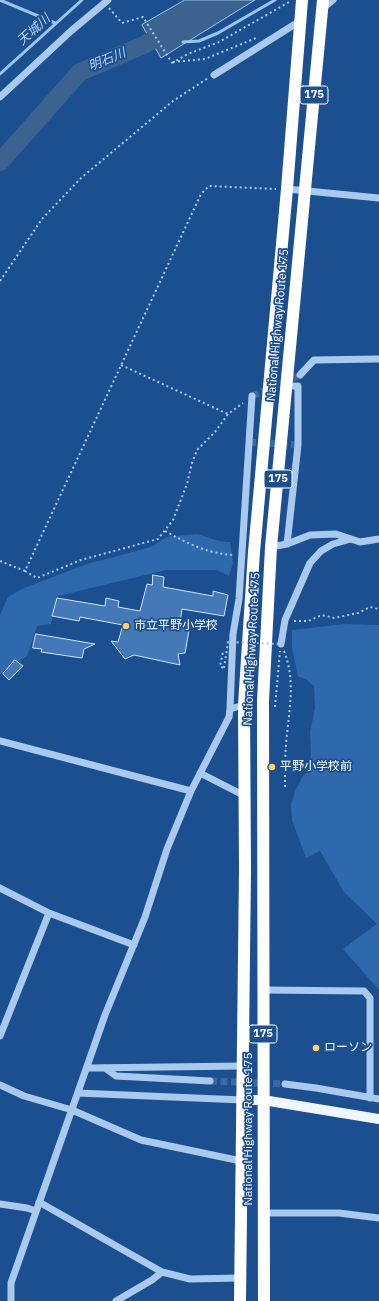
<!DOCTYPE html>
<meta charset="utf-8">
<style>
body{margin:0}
canvas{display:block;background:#1b4f8f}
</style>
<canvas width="379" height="1301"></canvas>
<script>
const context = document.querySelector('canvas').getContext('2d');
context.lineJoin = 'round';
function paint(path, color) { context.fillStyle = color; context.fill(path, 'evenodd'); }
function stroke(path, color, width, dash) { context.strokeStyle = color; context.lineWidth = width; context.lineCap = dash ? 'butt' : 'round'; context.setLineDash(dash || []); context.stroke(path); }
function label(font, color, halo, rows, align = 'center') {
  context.font = font + ' "IBM Plex Sans","Noto Sans JP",sans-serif'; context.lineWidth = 3.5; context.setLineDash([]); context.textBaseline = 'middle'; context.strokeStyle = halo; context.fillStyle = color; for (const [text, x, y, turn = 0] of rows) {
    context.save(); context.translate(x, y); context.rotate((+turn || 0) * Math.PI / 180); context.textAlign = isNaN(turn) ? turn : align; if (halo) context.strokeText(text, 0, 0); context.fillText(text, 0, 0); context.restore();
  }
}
paint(new Path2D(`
 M 197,534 C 208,537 218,542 230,542 L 233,563 L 229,576 L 216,570 L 166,570 L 58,596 L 51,624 L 37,626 L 27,656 L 0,675 L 0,615 L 8,597 L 24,588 L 87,564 L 151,547 L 167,537 Z
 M 345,624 L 379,625 L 379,990 L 343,949 L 377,924 L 344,892 L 320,851 L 306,858 L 292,820 L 291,805 L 296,789 L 303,776 L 309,771 L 311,754 L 310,732 L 315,708 L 314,686 L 307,680 L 298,676 L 292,648 L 292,630 Z`), '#2e69ad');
const water = new Path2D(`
 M 185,0 L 255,0 L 161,58 L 142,25 Z`);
paint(water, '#3c6290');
stroke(water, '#9cc4f0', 1);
stroke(new Path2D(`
 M 0,0 L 55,23
 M 183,42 L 199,41 L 218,33 L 275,0
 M 0,74 L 82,0`), '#9cc4f0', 3);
stroke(new Path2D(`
 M 0,162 L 80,72 L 144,45 L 172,28`), '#3c6290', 18);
const building = new Path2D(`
 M 153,575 L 164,577 L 163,587 L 213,596 L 213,591 L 228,595 L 224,616 L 182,609 L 180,623 L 190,625 L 185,653 L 178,654 L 180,665 L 134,655 L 125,659 L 111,641 L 118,642 L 123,625 L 80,617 L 79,621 L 52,616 L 57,598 L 105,606 L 106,598 L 119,601 L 118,607 L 140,611 L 147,584 L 152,585 Z
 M 36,634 L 95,644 L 84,649 L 82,658 L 41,652 L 42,649 L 33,648 Z
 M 15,660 L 23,666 L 9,680 L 3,674 Z`);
paint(building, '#4478b7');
stroke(building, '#cfe3fa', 1);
stroke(new Path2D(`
 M 252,396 L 300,375
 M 249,442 L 298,445
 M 210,1081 L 285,1084`), '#3d69a0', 7, [7, 3.5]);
stroke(new Path2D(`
 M 109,8 L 122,23 L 143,17 L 172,63
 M 173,62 L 205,59 L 256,38
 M 172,63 L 188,54 L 219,42 L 291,1
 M 0,281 L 42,219 L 81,178 L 173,101 L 208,78
 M 121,365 L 228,414
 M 165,531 C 188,544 209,554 235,555
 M 0,561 L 25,571 L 201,194 L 209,186 L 276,189
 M 25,571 L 37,578 L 81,560 L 158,539 L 173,520 L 187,484 L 192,463 L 197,450 L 215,432 L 228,414 L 243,403
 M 294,621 L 308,621 L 322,615 L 334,618 L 358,613 L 370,607 L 379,609
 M 284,651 C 295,678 290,705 287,734 C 285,751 285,769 285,787
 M 223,668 L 220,666 L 223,652
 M 275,707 L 280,651`), '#a9c9ee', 2, [2, 3]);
stroke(new Path2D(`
 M 323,8 L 333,0
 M 214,75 L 300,21
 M 0,97 L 71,31 L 108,0
 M 287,189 L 379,198
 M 300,375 L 314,360 L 379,359
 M 287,386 L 298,386 L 298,445 L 287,544
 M 271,547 L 287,544 L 310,535 L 336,534 L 360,542 L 379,539
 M 281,644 L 285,620 L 310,563 L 321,551 L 333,544 L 351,539
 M 230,709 L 233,634 L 239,599 L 252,396
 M 0,741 L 191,791
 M 200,773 L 243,795
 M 0,888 L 49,913 L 134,945
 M 263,990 L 364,991 L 370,998 L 370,1098
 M 0,1036 L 49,913
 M 87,1068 L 242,1066
 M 105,1068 L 116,1076 L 210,1081
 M 285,1084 L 316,1088 L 379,1099
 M 0,1085 L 24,1096 L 72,1110 L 141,1140 L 241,1161
 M 78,1093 L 242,1100
 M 39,1202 L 162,1272 L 190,1279 L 240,1278
 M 0,1204 L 27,1208 L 36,1211
 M 264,1213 L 339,1213 L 379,1218
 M 11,1301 L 11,1283 L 105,1015 L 145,917 L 167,849 L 191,791 L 229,717 L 230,709 L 244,705
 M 116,1301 L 152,1280 L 162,1272`), '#a9c9ee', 7);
stroke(new Path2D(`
 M 242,1100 L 263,1100 L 379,1119`), '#f0f6ff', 10);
stroke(new Path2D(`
 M 240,1301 L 245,870 L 244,705 L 254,552 L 287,189 L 302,0
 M 264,1301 L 263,701 L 271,547 L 323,0`), '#fff', 12);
stroke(new Path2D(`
 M 224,668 L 228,642 L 281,644`), '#a9c9ee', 2, [2, 3]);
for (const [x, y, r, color] of [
 [126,626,4,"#ffd166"],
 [272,767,4,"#ffd166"],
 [316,1048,4,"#ffd166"]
]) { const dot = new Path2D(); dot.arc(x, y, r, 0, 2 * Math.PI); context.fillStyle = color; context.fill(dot); stroke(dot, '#1b4f8f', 1.5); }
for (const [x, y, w] of [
 [314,95,28],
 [278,479,28],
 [263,1034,28]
]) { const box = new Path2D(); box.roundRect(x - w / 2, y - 9, w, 18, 3); context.fillStyle = '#1b4f8f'; context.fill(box); stroke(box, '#fff', 1); }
label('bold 11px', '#fff', null, [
 ["175",314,95],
 ["175",278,479],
 ["175",263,1034]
]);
label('12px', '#fff', '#1b4f8f', [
 ["National Highway Route 175",278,325,-85],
 ["National Highway Route 175",252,649,-87],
 ["National Highway Route 175",249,1129,-90]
]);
label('12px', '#fff', '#1b4f8f', [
 ["市立平野小学校",134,626],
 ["平野小学校前",280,767],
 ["ローソン",324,1048]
], 'left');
label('italic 13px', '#b5d3f5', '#1b4f8f', [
 ["天城川",34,30,-42],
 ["明石川",107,60,-23]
]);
</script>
